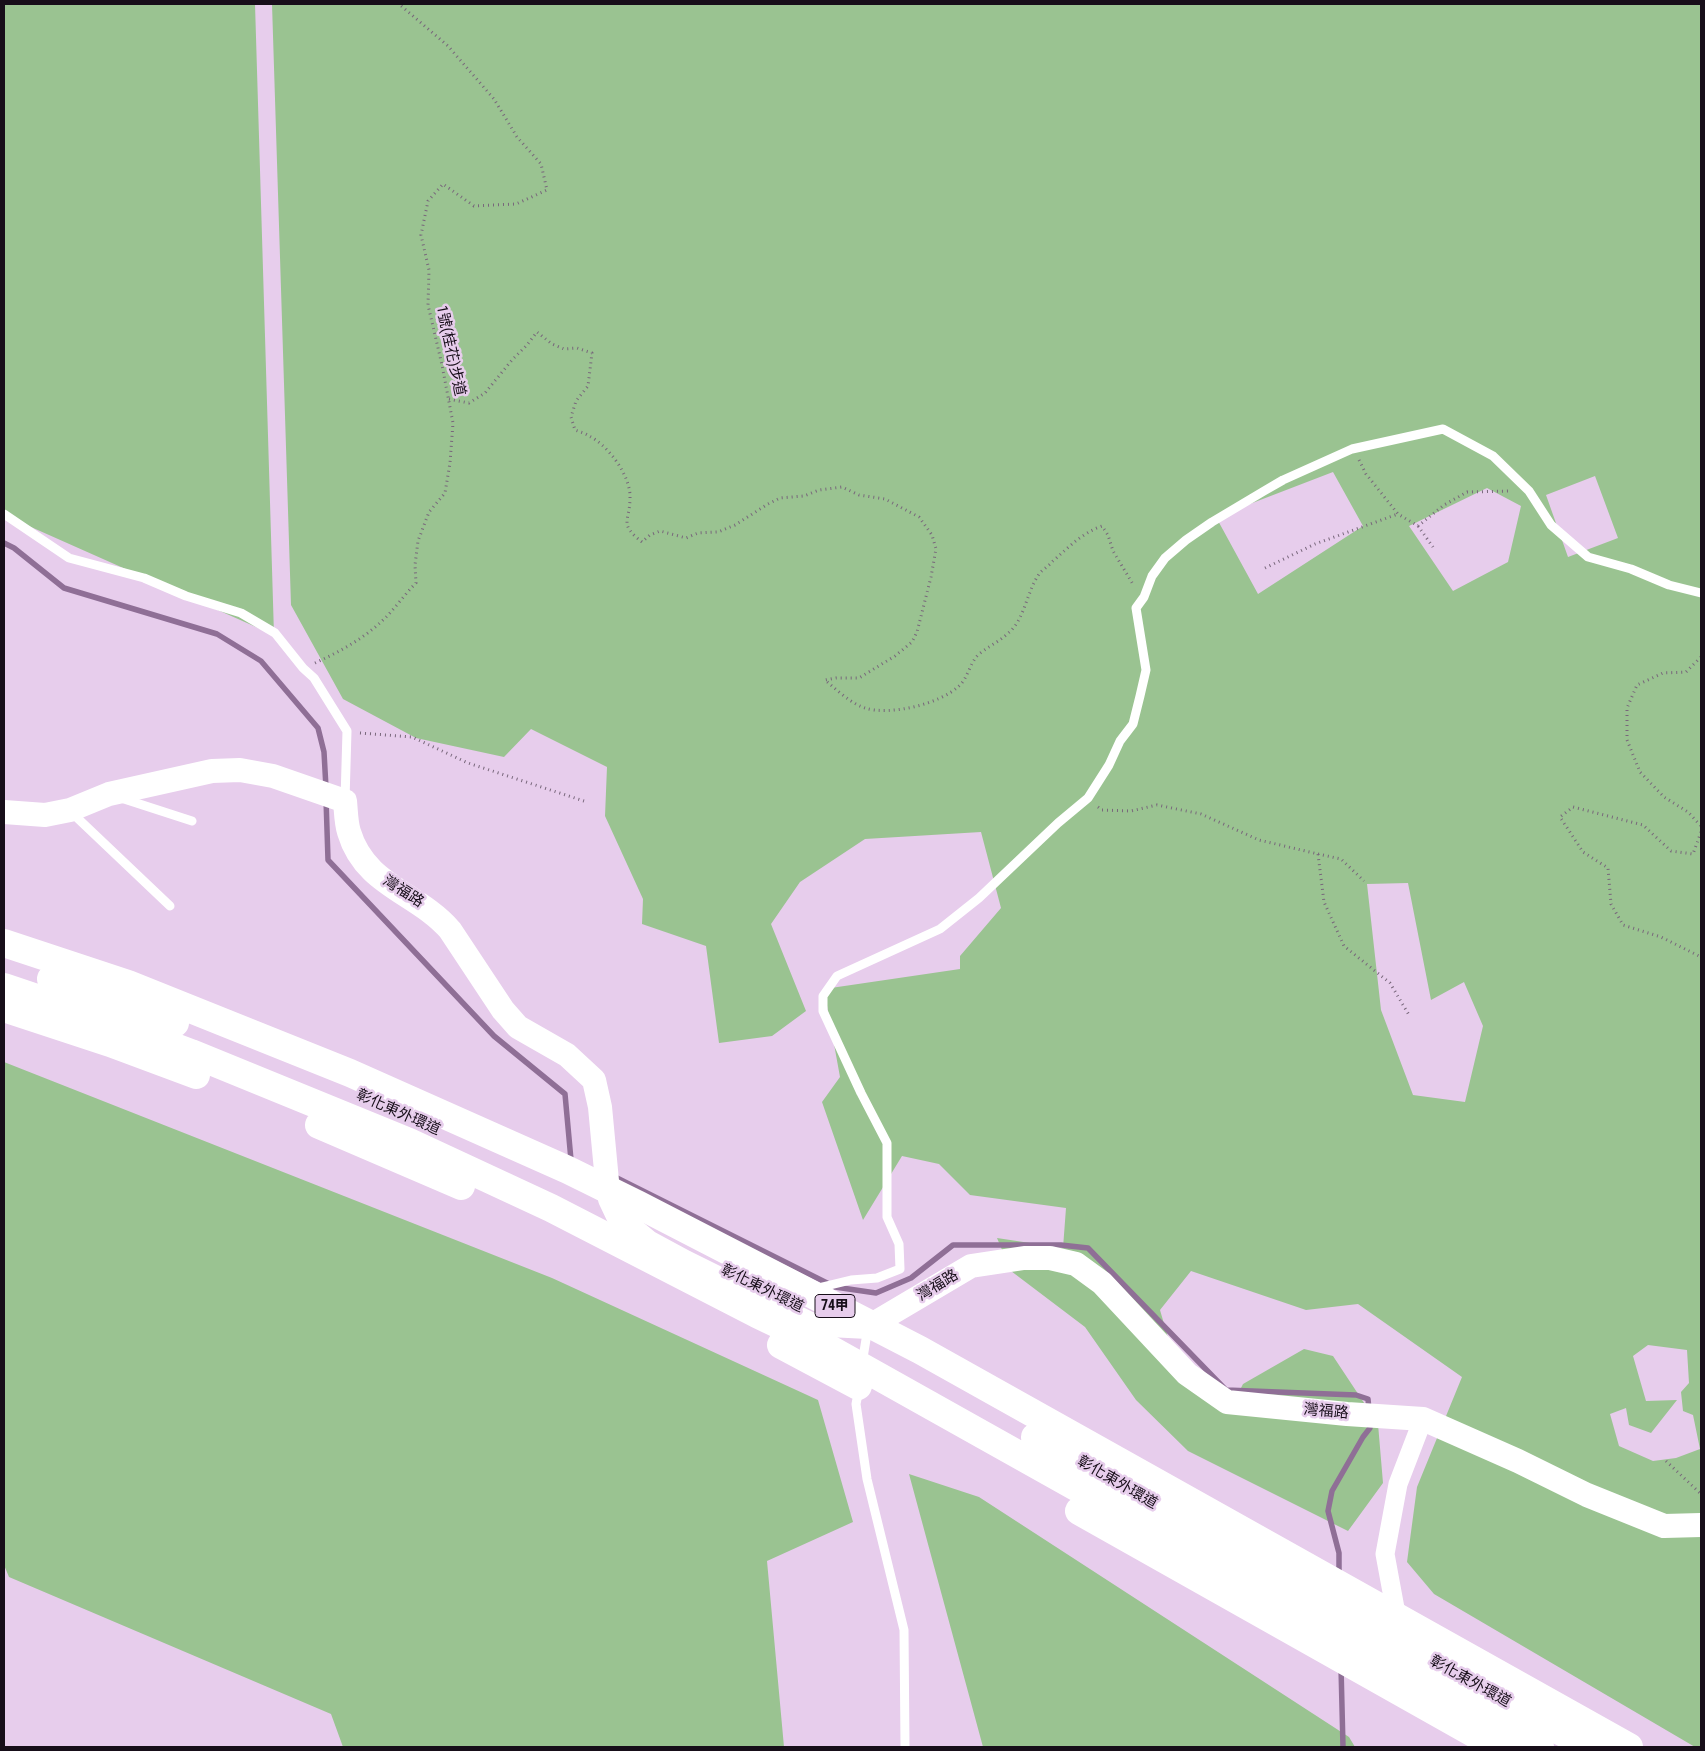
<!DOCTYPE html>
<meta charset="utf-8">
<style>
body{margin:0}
#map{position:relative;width:1705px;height:1751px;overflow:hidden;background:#e7cdec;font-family:"Roboto Condensed",sans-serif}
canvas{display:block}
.frame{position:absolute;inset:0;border:5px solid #170e19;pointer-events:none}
</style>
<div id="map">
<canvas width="1705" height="1751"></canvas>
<div class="frame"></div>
</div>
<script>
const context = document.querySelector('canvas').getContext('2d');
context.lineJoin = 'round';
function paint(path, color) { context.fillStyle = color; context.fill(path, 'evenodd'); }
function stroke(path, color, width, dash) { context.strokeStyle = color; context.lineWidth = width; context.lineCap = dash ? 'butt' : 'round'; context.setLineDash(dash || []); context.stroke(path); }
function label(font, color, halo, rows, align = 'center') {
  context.font = font + ' "Roboto Condensed","Noto Sans TC",sans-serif'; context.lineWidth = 5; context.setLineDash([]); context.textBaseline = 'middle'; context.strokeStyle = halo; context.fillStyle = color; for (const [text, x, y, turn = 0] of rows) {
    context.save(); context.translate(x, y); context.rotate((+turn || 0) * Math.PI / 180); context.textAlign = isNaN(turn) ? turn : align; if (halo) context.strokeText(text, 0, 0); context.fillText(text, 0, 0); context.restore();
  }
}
paint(new Path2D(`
 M 4,4 L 255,4 L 274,635 L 4,515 Z
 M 272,4 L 1701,4 L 1701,1747 L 1695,1747 L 1434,1594 L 1407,1562 L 1417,1487 L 1462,1377 L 1358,1304 L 1306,1310 L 1191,1271 L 1160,1310 L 1181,1382 L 1228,1414 L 1243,1384 L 1304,1349 L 1333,1356 L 1378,1424 L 1383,1483 L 1348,1531 L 1188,1451 L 1136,1400 L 1085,1327 L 1011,1271 L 997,1238 L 1063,1248 L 1066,1208 L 970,1195 L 939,1164 L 902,1156 L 863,1220 L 822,1102 L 840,1077 L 824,989 L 960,969 L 960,956 L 1001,908 L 981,832 L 865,839 L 800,882 L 771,924 L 806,1011 L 772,1036 L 719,1043 L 706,946 L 642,924 L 643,899 L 605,816 L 607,767 L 531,729 L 504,757 L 416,738 L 343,699 L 291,605 ZM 1333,472 L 1363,526 L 1258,594 L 1216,517 ZM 1595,476 L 1618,538 L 1568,557 L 1546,495 ZM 1487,488 L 1521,506 L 1508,562 L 1453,591 L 1409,526 ZM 1408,883 L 1431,1000 L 1464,982 L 1483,1026 L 1465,1102 L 1413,1095 L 1381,1010 L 1367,884 ZM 1648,1345 L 1687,1350 L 1689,1383 L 1681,1392 L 1683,1411 L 1693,1415 L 1700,1449 L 1676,1458 L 1653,1461 L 1619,1446 L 1610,1414 L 1626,1408 L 1629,1425 L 1651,1433 L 1677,1400 L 1646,1401 L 1633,1356 Z
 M 4,1062 L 552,1278 L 818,1400 L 853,1522 L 767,1561 L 784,1747 L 343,1747 L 331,1714 L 9,1577 L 4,1565 Z
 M 909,1474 L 979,1497 L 1349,1737 L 1355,1747 L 983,1747 Z`), '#9ac391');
stroke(new Path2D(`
 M 4,543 L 14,548 L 64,588 L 217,634 L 261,661 L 318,728 L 324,752 L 326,788
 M 326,799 L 328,860 L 494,1036 L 565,1094 L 571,1160 L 574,1161
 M 613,1176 L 835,1287 L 876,1293 L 911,1278 L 953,1245 L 1061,1245 L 1088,1248 L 1226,1390 L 1356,1395 L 1368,1399 L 1369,1410
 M 1339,1575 L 1339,1553 L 1328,1511 L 1332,1491 L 1363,1437 L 1370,1428 L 1369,1420
 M 1341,1667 L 1343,1747`), '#8f6f96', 5.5);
stroke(new Path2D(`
 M 449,399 L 469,403 L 485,393 L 512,360 L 527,345 L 537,332 L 552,344 L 564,349 L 577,348 L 592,353 L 588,386 L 576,401 L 571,417 L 575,430 C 580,432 585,433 589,436 C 608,445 631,476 630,498 C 630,522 618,523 642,542 L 650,535 L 660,531 L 686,538 L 698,533 L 718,532 L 735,525 L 768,504 L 780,498 L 804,496 L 819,490 L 842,487 L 859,495 L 885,499 L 919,517 L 932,535 L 936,549 L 931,577 L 917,632 L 912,642 L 895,656 L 859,678 L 836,678 L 825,680 C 837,690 850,703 865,708 C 890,716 940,704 959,686 C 968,678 970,662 979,654 C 993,643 1006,639 1017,623 C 1026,608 1029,589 1039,574 C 1043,569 1049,566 1053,561 C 1069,547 1082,533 1102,526 L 1108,535 L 1113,551 L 1134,586
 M 1359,460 L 1366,474 L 1398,514 L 1418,526 L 1444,505 L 1467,492 L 1511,491
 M 1418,526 L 1433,547
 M 1265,568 L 1315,544 L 1398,514
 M 1701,657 L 1686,672 L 1663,673 L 1637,685 L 1627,708 L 1627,740 L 1640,772 L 1664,797 L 1688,812 L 1701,826
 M 315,663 C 339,652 363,639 382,621 C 394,610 404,595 416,583 L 415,565 L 418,541 L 429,512 L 445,493 L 450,463 L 453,423 L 442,365 L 428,305 L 429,270 L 421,235 L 428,201 L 443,184 L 474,206 L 516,204 L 547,190 L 541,164 L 517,137 L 494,99 L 448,46 L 399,4
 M 360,733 L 412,737 L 468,763 L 584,801
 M 1098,807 L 1102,810 L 1131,811 L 1157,805 L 1201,814 L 1259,840 L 1318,854 L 1324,902 L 1344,946 L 1390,983 L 1409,1015
 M 1701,832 L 1693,854 L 1671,851 L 1643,825 L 1573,807 L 1560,817 L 1583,852 L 1608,868 L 1611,904 L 1623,925 L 1661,937 L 1701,957
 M 1318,854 L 1341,859 L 1364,881
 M 1666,1461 L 1701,1494`), '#78677b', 3, [1, 4]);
stroke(new Path2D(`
 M 4,514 L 69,558 L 144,578 L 186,596 L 241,613 L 275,633 L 303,668 L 314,678 L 347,731 L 345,800
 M 121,798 L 192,821
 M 70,811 L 170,906
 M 818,1293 L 822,1287 L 851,1280 L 877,1278 L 900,1269 L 899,1244 L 887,1217 L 887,1143 L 861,1093 L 823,1011 L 823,996 L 837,976 L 940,929 L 979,898 L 1058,823 L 1088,798 L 1109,765 L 1120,741 L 1133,724 L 1140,696 L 1146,670 L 1136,608 L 1144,597 L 1152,576 L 1165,558 L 1186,540 L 1212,522 L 1264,491 L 1283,480 L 1352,449 L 1443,429 L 1493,456 L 1529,491 L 1551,525 L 1588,557 L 1631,569 L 1669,585 L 1701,593
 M 862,1364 L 868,1327
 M 859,1389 L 856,1404 L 867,1479 L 904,1630 L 905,1747`), '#fff', 9);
stroke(new Path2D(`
 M 1400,1623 L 1397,1619 L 1385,1554 L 1398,1484 L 1423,1419`), '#fff', 19);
stroke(new Path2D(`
 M 4,812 L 45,815 L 70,810 L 109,794 L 212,771 L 240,770 L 273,776 L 345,801 C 346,811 346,823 349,832 C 365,886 417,892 450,930 L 503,1010 L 518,1027 L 567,1055 L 594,1080 L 600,1107 L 607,1181 L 610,1199 L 619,1218 L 648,1242 L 685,1262 L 810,1324 L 868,1327 L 971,1266 L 1024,1258 L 1050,1258 L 1076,1264 L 1102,1283 L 1187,1374 L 1227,1402 L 1347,1414 L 1423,1419 L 1518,1461 L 1587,1495 L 1664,1526 L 1701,1525`), '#fff', 24);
stroke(new Path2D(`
 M 4,943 L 128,984 L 350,1073 L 568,1170 L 639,1205 L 920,1350 L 1629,1747
 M 51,979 L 175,1023
 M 4,987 L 114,1024 L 191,1053 L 409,1142 L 551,1208 L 757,1314 L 828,1348 L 1540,1747
 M 4,1008 L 110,1043 L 196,1075
 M 319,1125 L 461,1186
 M 781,1345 L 858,1386
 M 1035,1437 L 1490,1694 L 1590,1747
 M 1079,1511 L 1498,1747`), '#fff', 28);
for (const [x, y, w] of [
 [835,1306,40]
]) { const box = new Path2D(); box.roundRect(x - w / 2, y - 11.5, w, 23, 4); context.fillStyle = '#e7cdec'; context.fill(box); stroke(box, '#170e19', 1); }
label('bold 14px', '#170e19', null, [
 ["74甲",835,1306]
]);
label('15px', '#170e19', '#e7cdec', [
 ["1號(桂花)步道",450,351,78],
 ["灣福路",403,892,33],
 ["彰化東外環道",398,1113,24],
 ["灣福路",938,1286,-31],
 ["彰化東外環道",762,1289,26],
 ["灣福路",1326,1412,5],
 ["彰化東外環道",1117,1483,30],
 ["彰化東外環道",1470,1682,29]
]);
</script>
